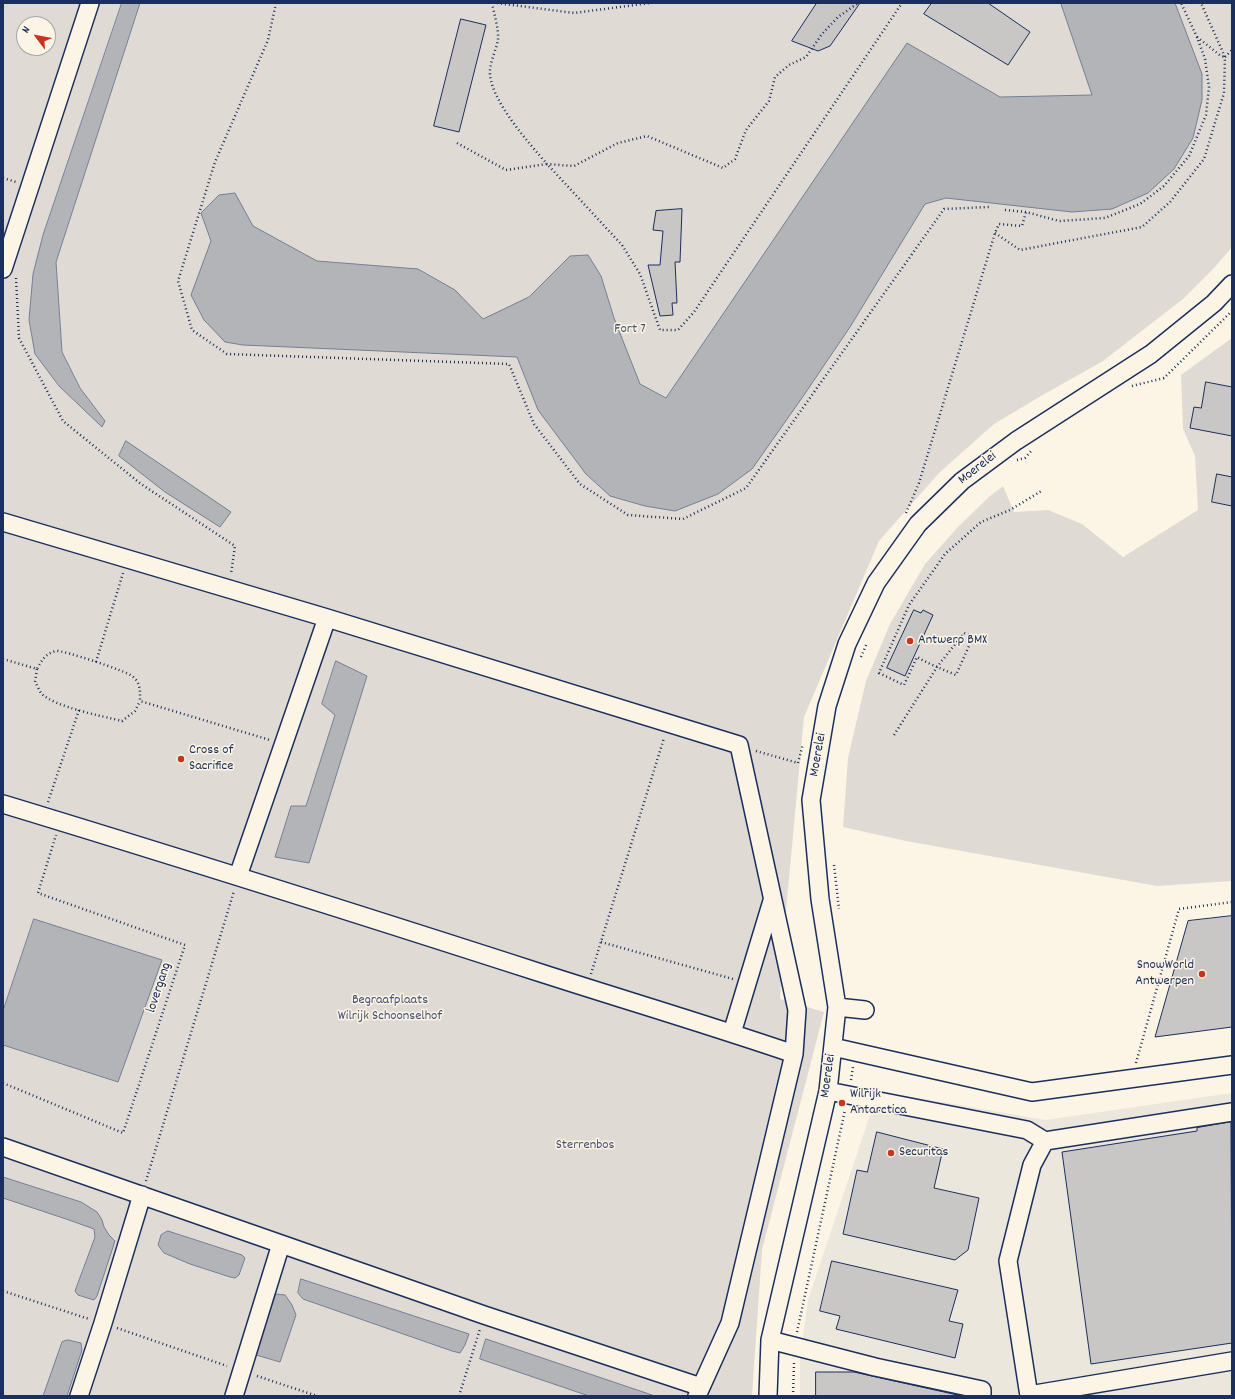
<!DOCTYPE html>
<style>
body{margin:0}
#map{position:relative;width:1235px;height:1399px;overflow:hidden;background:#fcf5e5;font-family:Dekko,sans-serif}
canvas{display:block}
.frame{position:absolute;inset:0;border:4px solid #1b2f5e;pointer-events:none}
.north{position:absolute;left:16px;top:16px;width:40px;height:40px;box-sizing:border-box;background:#fcf5e5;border:1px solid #a2a6af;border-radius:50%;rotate:302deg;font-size:11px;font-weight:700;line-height:16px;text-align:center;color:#1b2f5e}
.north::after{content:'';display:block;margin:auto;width:14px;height:18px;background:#c8321e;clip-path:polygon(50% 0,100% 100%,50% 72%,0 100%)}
</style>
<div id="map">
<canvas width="1235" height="1399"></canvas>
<div class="frame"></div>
<div class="north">N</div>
</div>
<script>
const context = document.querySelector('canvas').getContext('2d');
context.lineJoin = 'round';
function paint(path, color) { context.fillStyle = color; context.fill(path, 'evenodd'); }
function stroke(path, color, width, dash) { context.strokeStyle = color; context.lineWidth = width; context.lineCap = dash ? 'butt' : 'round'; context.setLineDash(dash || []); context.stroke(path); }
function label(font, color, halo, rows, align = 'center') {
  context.font = font + ' Dekko,sans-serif'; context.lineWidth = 3; context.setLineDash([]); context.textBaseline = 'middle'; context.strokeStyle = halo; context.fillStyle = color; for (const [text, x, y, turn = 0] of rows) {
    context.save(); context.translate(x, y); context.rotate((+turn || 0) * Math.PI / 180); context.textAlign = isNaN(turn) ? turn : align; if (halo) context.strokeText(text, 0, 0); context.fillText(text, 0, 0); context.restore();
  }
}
paint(new Path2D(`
 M 878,1091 L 1045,1120 L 1232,1093 L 1232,1396 L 800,1396 L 800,1358 L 808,1300 Z`), '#ece7dc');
paint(new Path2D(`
 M 3,3 L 122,3 L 43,235 L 29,320 L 35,354 L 59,386 L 105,421 L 80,388 L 62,352 L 56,262 L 140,3 L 1232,3 L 1232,247 L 1214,268 L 1183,299 L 1103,361 L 1041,396 L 994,424 L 939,473 L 879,541 L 804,717 L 787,900 L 780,999 L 824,1012 L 762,1250 L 752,1396 L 3,1396 ZM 24,24 L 48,24 L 48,48 L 24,48 Z
 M 1232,338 L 1232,881 L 1157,886 L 906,841 L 843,827 L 848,758 L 866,681 L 890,624 L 925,564 L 958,527 L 990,496 L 1003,486 L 1014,512 L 1048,510 L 1082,524 L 1123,557 L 1198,510 L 1195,456 L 1183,429 L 1181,375 Z`), '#dfdbd4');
const water = new Path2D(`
 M 122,3 L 140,3 L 56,262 L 62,352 L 80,388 L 105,421 L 102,427 L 59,386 L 35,354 L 29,320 L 33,274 L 43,235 Z
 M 1060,3 L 1175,3 L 1202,74 L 1202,100 L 1193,138 L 1174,169 L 1148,193 L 1112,209 L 1072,212 L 946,198 L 925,204 L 850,327 L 804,395 L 752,469 L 718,494 L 675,511 L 645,506 L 610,496 L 586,474 L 538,410 L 517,357 L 243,345 L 225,342 L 204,320 L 191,295 L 211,241 L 201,213 L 219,195 L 235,193 L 253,226 L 317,261 L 418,269 L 455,290 L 483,319 L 529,297 L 570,256 L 588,255 L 601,276 L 614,318 L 640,384 L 666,398 L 907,43 L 1000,97 L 1092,95 L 1061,4 Z
 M 126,441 L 231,512 L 220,527 L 165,492 L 119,456 Z
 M 336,661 L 367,676 L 309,863 L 275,857 L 291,806 L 306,806 L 335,715 L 322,704 Z
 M 34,919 L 162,960 L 118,1082 L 3,1045 L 3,1011 Z
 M 3,1177 L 81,1202 L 97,1212 L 102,1220 L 104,1227 L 109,1235 L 115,1241 L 97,1296 L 94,1300 L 78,1295 L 75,1291 L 95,1237 L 94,1229 L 69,1220 L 3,1198 Z
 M 168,1231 L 242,1255 L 245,1258 L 239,1275 L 235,1278 L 230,1277 L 190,1264 L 164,1253 L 158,1245 L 161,1235 Z
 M 301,1279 L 469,1334 L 465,1345 L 460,1353 L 452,1351 L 303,1299 L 298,1293 Z
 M 276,1294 L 285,1295 L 292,1305 L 296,1315 L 280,1362 L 256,1355 Z
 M 486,1339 L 655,1396 L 589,1396 L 480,1359 Z
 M 68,1340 L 81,1343 L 82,1350 L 67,1396 L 43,1396 L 62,1342 Z`);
paint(water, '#b2b4b8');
stroke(water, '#767f94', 1);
const building = new Path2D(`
 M 817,3 L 860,3 L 830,46 L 818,51 L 792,41 Z
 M 932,3 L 988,3 L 1030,32 L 1008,65 L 924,14 Z
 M 461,19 L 486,25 L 459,132 L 434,126 Z
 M 682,209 L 680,262 L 675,262 L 677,303 L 672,303 L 673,315 L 660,316 L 648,265 L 660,265 L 663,231 L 653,230 L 656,211 Z
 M 1206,382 L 1232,387 L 1232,436 L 1190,428 L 1194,407 L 1201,408 Z
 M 1217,474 L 1232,477 L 1232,506 L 1212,502 Z
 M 914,610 L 921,613 L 923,610 L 933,615 L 905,676 L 887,668 Z
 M 1232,916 L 1232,1027 L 1155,1037 L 1188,921 Z
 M 1231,1122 L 1232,1343 L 1091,1364 L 1062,1152 L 1197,1131 L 1197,1128 Z
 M 877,1132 L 943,1149 L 934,1188 L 979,1198 L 968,1250 L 955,1260 L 843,1234 L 857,1170 L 867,1172 Z
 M 832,1261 L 958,1290 L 949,1321 L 963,1324 L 955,1358 L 836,1329 L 840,1316 L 820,1311 Z
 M 816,1372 L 854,1372 L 962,1396 L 816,1396 Z`);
paint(building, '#c8c7c6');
stroke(building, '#1b2f5e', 1);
const minor = new Path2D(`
 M 3,269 L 90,3
 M 3,522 L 327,618 L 739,745 L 797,1010 L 794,1054 L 730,1323 L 697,1396
 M 3,804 C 184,859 364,916 544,974 C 628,1001 712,1026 794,1054
 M 238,876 L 327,618
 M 837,1007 L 865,1010
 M 732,1033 L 772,901
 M 833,1047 L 1032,1092 L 1232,1065
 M 828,1091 L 1027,1130 L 1045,1141 L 1232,1112
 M 3,1147 L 281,1244 L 234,1396
 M 281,1244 L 484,1315 L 701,1387
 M 770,1340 L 875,1367 L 982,1390 L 982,1396
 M 1029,1395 L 1232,1361
 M 79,1396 L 103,1323 L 142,1195
 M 768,1396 L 770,1340 L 828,1091 L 837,1007 L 820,899 L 811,800 L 827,706 L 847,644 L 876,583 L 918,524 L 962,481 L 1016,441 L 1151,354 L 1214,303 L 1232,284
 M 1029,1396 L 1008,1261 L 1032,1165 L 1045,1141`);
stroke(minor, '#1b2f5e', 20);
stroke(new Path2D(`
 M 276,3 L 268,40 L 215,162 L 178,281 L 192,330 L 227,354 L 509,364 L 534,424 L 580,484 L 628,515 L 683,519 L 746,488 L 944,209 L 989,207
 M 492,3 C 494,13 499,30 498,40 C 496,50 491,60 490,70 C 488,98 529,143 547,164 L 574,166 L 618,143 L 647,136 L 723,168 L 735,159 L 746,130 L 769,101 L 775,77 L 789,65 L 806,57 L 822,34 L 838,17 L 858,3
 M 497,3 L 574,13 L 650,3
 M 1197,37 L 1221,56 L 1225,57
 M 1225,57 L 1232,50
 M 457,143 L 506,170 L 547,164 L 622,245 L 640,274 L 660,330 L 678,330 L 694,312 L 902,3
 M 3,178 L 16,182
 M 1005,210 L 1026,212 L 1059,221 L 1105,218 L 1140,204 L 1164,186 L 1189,156 L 1206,115 L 1209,87 L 1205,59 L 1197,37 L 1181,3
 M 995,233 L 1020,250 L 1142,227 L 1170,202 L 1204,159 L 1224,93 L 1225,57 L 1201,3
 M 16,278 L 19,338 L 63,421 L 141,484 L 235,546 L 231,574
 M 1132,386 L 1164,378 L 1232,311
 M 1017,460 L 1025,458 L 1032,450
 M 906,513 L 919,483 L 995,233 L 999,224 L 1022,226 L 1026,212
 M 861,657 L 867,643
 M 3,659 L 37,669 C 41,661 46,653 56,651 C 63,650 126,671 132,676 C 141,683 140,691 140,701 L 270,740
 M 96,662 L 123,573
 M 37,669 L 35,682 C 37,685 39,690 41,693 C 54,707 102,716 122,721 L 135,711 L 140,701
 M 894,735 L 937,667 L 964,633 L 973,637 L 956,675 C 942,669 929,664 917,657 L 904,685 L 879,673 L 909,605 L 945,554 L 981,522 L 1010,510 L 1043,490
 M 756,751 L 798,763
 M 798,763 L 803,744
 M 48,802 L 79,710
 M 834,865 L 839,909
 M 601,942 L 733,979
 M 591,974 L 664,738
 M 1136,1063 L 1179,909 L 1232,902
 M 851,1080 L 853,1067
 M 3,1083 L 123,1133 L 185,945 L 38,893 L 56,835
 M 146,1181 L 234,891
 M 3,1291 L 89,1319
 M 117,1328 L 227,1366
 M 797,1332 L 845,1110
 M 257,1376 L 317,1396
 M 459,1396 L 480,1329
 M 793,1396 L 794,1363`), '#1b2f5e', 2.5, [1, 3]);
stroke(minor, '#fcf5e5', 17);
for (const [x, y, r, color] of [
 [910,641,4,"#c8321e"],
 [181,759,4,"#c8321e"],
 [1202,974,4,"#c8321e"],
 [842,1103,4,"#c8321e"],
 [891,1153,4,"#c8321e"]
]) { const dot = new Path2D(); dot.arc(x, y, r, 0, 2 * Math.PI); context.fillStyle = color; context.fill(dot); stroke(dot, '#fcf5e5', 1.5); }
label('14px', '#425176', '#fcf5e5', [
 ["Fort 7",630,330],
 ["Begraafplaats",390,1001],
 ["Wilrijk Schoonselhof",390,1017],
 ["Sterrenbos",585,1146]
]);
label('14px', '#1b2f5e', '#fcf5e5', [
 ["Moerelei",978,469,-38],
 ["Moerelei",819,755,-80],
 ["lovergang",160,988,-72],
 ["Moerelei",829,1076,-82]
]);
label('14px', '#1b2f5e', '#fcf5e5', [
 ["Antwerp BMX",918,641],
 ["Cross of",189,751],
 ["Sacrifice",189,767],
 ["SnowWorld",1194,966,"right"],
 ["Antwerpen",1194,982,"right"],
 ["Wilrijk",850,1095],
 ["Antarctica",850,1111],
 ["Securitas",899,1153]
], 'left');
</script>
